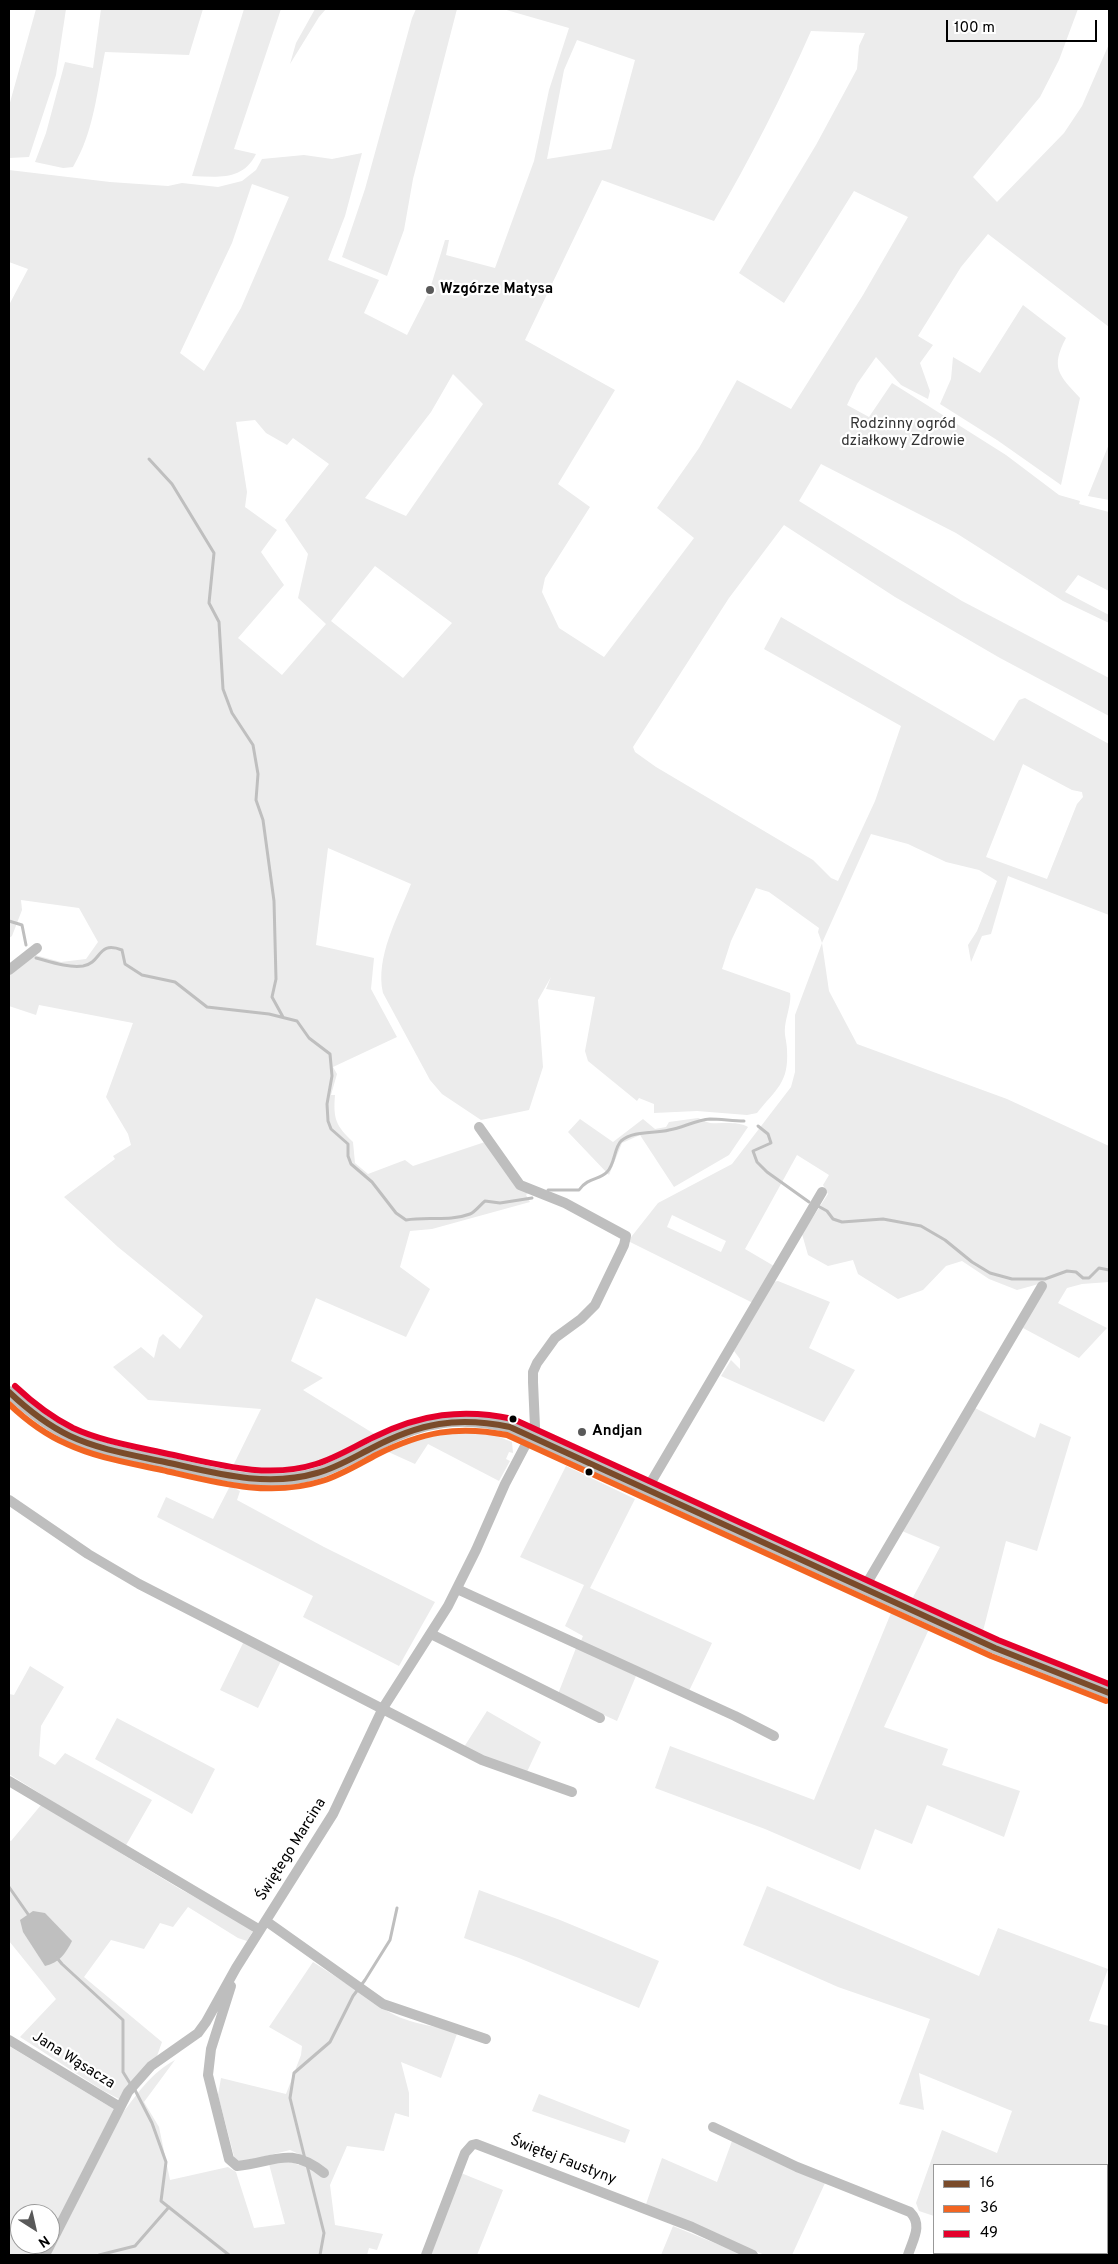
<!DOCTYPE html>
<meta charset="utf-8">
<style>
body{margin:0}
#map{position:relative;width:1118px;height:2264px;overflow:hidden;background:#fff;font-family:Overpass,sans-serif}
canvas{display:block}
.frame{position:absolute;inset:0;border:10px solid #000;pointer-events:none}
.legend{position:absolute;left:933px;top:2164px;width:175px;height:90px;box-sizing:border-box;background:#fff;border:1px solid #999;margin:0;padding:6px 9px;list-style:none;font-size:15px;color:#000}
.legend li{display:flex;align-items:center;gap:10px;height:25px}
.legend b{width:25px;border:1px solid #999}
.north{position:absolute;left:10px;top:2204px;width:50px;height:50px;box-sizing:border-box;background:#fff;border:1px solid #999;border-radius:50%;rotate:145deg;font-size:14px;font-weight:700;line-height:20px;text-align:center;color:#000}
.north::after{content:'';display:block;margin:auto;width:18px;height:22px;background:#595959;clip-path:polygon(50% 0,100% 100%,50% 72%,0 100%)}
.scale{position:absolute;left:946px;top:20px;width:151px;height:22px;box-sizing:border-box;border:2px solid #000;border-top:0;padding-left:6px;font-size:15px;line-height:18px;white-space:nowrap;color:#000;-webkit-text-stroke:4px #fff;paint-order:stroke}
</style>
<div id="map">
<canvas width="1118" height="2264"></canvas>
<div class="frame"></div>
<ul class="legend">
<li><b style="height:6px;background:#7a4b2a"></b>16</li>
<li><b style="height:6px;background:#f26522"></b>36</li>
<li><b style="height:6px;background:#e4002b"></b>49</li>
</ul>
<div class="north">N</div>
<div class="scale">100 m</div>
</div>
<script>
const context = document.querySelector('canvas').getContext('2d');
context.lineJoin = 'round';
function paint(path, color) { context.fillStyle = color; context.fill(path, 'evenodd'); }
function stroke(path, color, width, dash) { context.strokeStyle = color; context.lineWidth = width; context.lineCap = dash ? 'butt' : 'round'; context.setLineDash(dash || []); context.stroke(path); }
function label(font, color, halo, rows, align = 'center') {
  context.font = font + ' Overpass,sans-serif'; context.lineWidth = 4.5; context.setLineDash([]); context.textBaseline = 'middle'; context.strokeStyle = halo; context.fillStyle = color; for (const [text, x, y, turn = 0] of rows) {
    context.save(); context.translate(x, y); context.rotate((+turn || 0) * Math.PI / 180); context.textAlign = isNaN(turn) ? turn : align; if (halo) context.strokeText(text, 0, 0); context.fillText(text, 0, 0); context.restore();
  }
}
paint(new Path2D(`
 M 36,9 L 66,9 L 56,75 L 29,157 L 9,158 L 9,106 Z
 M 101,9 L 203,9 L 189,55 L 105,52 C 97,91 94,132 73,167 L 63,168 L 35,162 L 46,133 L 65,62 L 93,68 Z
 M 244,9 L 281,9 L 234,149 L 256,154 C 243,181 217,177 192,176 Z
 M 315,9 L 326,9 L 319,17 L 290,64 L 296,43 Z
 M 416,9 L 457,9 L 413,179 L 404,230 L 387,276 L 342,257 L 365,189 L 412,18 Z
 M 503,9 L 1078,9 L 1059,60 L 1040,97 L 973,177 L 997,202 L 1064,133 L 1082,106 L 1109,44 L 1109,327 L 988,234 L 961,267 L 918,336 L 933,345 L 920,363 L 930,391 L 928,399 L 901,385 L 876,357 L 857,384 L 847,405 L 869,417 L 892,383 L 1006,455 L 1059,495 L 1080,501 L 1079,504 L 1109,512 L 1109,591 L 1078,575 L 1065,592 L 1109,615 L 1109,623 L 1063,601 L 956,533 L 821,464 L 799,501 L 962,601 L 1109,678 L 1109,716 L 1000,658 L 895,597 L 784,525 L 729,598 L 633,747 L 635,752 L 656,767 L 813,860 L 831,878 L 838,881 L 875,801 L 901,726 L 764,649 L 781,617 L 994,741 L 1019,700 L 1025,698 L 1109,744 L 1109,915 L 1008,876 L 991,934 L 982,936 L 971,962 L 968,945 L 977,931 L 997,881 L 979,870 L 946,862 L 908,844 L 871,834 L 822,943 L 829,991 L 857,1044 L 1007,1099 L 1109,1146 L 1109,1282 L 1082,1284 L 1067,1288 L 1058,1303 L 1107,1328 L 1079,1358 L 1023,1328 L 1046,1282 L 1017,1290 L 989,1279 L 962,1261 L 946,1266 L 923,1290 L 898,1299 L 858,1274 L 853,1260 L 828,1266 L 808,1255 L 802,1234 L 828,1194 L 823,1185 L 829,1175 L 797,1155 L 745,1249 L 774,1266 L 753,1303 L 628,1241 L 658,1203 L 732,1164 L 791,1087 L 795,1072 L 795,1015 L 822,943 L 818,932 L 819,928 L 769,892 L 756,888 L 731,941 L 722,969 L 790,993 C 792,1001 786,1017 785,1027 C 784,1035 787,1042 787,1050 C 789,1083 776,1089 757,1113 L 747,1115 L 697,1111 L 654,1113 L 654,1104 L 639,1098 L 637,1101 L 588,1061 L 585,1051 L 595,997 L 546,989 L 551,977 L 538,1000 L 543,1067 L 529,1110 L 481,1120 L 442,1094 L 430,1080 L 383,993 C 375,957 398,917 411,884 L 328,848 L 316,945 L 374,958 L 371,989 L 397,1037 L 333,1067 L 337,1074 L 331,1095 L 335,1095 C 333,1119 336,1126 353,1142 L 355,1163 L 368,1174 L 405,1160 L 413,1166 L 485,1142 L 528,1193 L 526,1195 L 530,1202 L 432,1229 L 410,1231 L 400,1267 L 430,1289 L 406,1337 L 316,1298 L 291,1361 L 323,1378 L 303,1390 L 376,1435 L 364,1439 L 365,1445 C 339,1459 311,1472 282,1474 C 265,1476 248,1472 231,1470 L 261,1409 L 148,1400 L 113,1367 L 141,1347 L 154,1358 L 159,1338 L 163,1334 L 180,1349 L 203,1316 L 118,1247 L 64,1197 L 115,1159 L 113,1156 L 131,1145 L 128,1134 L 106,1097 L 133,1023 L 39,1005 L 36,1015 L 9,1006 L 9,976 L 35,955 L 61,962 L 86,959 L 98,942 L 79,908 L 21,900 L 22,910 L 12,936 L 9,938 L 9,305 L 28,269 L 9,262 L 9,170 L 110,182 L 168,186 L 182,183 L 218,187 L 242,181 L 256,170 L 262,159 L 304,155 L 332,159 L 362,153 L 345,216 L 328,260 L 379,280 L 364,313 L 407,335 L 429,292 L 445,240 L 449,240 L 446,255 L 495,268 L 534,161 L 549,90 L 569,28 ZM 811,31 L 865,33 L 859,46 L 857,69 L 816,145 L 739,273 L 784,303 L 854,191 L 908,217 L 863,295 L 791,409 L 737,380 L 699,448 L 657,508 L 694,538 L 604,657 L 559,628 L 542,592 L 545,578 L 590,507 L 558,484 L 615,390 L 525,340 L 602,180 L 714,221 C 750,159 782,97 811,31 ZM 577,40 L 635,60 L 611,149 L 547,159 L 564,70 ZM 252,184 L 289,197 L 241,308 L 204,371 L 180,353 L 232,243 ZM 453,374 L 483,404 L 406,516 L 365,498 L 431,412 ZM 255,420 L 266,433 L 287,445 L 293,438 L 329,464 L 285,520 L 308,554 L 298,598 L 326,624 L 282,675 L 238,638 L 284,585 L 261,552 L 277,530 L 245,507 L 247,492 L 236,422 ZM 375,566 L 452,623 L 403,678 L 331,621 ZM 1023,764 L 1072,790 L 1082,792 L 1083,797 L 1077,804 L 1047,879 L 986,857 ZM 672,1215 L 726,1241 L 721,1252 L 667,1227 Z
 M 1023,305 L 1066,338 C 1050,368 1059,375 1080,398 L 1061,485 L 997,440 L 940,404 L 951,379 L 953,357 L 980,373 Z
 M 1109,444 L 1109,500 L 1088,496 Z
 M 698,1118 C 701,1119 706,1122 710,1123 C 722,1124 737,1121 748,1127 L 729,1155 L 674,1187 L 640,1135 L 622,1143 L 609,1175 L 568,1132 L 580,1119 L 613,1142 L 643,1119 L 655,1129 L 666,1127 L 669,1122 Z
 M 778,1281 L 830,1302 L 809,1348 L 855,1370 L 824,1422 L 721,1376 L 731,1360 L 740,1369 L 740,1359 L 734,1351 L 773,1282 Z
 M 975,1408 L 1035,1438 L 1040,1423 L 1071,1437 L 1037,1551 L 1006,1541 L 982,1635 L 911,1601 L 940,1547 L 902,1531 Z
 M 461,1431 L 489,1433 L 512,1442 L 513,1453 L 509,1452 L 506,1459 L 510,1461 L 499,1481 L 428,1444 L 415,1464 L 384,1450 L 425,1435 Z
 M 566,1466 L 635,1499 L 590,1588 L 712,1643 L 689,1691 L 581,1641 L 583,1636 L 565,1626 L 584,1585 L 520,1557 Z
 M 230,1486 L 240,1491 L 237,1500 L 324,1547 L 435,1602 L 399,1666 L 303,1617 L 313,1596 L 157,1517 L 166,1497 L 213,1519 Z
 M 891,1613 L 929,1629 L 884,1727 L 948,1749 L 942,1765 L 1020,1791 L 1004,1837 L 927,1805 L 912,1844 L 875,1829 L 860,1870 L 765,1829 L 655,1788 L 670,1746 L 814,1800 Z
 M 245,1639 L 282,1659 L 258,1708 L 220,1690 Z
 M 576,1648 L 636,1676 L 617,1721 L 558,1694 Z
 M 30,1666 L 64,1687 L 41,1726 L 39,1756 L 55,1765 L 65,1753 L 152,1800 L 125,1847 L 9,1774 L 9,1694 L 14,1695 Z
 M 487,1711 L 541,1742 L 526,1774 L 464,1747 Z
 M 117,1718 L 215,1769 L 192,1814 L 95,1759 Z
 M 41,1805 L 180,1889 L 254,1929 L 247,1941 L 238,1938 L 188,1907 L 173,1927 L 160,1923 L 144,1949 L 111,1940 L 84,1977 L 162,2042 L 157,2056 L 119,2099 L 102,2090 L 20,2037 L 56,1999 L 9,1941 L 9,1840 L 11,1841 Z
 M 767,1886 L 979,1976 L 998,1928 L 1108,1969 L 1089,2021 L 1109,2026 L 1109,2255 L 1024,2255 L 1017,2253 L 1107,2253 L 1107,2165 L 934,2165 L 934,2216 L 919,2211 L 916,2203 L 942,2130 L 997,2153 L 1012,2111 L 919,2073 L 924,2110 L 899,2104 L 930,2019 L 838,1987 L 743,1945 Z
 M 479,1890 L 560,1920 L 659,1961 L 639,2008 L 519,1958 L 464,1938 Z
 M 313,1962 L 378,2004 C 399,2023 432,2026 458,2031 L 441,2078 L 401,2062 L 409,2093 L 409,2117 L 395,2113 L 384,2151 L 347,2146 L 330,2185 L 335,2225 L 383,2234 L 377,2250 L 369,2248 L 367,2255 L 9,2255 L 9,2046 L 122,2114 C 138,2093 151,2073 175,2060 L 144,2102 L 159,2127 L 170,2180 L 228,2167 L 236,2172 L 254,2228 L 285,2224 L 269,2164 L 287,2161 L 299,2165 L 299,2154 L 290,2150 L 242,2162 L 235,2160 L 218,2095 L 221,2078 L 286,2094 L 301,2055 L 302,2046 L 269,2027 ZM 20,2214 L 50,2214 L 50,2244 L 20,2244 Z
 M 539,2094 L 630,2130 L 625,2143 L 532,2111 Z
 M 732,2141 L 825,2183 L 792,2255 L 765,2255 L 645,2207 L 662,2158 L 717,2182 Z
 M 461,2173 L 503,2190 L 477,2255 L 431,2255 Z
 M 673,2226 L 744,2255 L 661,2255 Z`), '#ececec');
paint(new Path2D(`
 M 33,1911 L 45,1913 L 72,1941 C 66,1953 59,1963 45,1966 L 23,1932 L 20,1920 Z`), '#bfbfbf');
stroke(new Path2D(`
 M 149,459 L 172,484 L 214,553 L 209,603 L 219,622 L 223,689 L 232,713 L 253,745 L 258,774 L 256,800 L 263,820 L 274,901 L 276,979 L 272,997 L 283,1017
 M 9,921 L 22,925 L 26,945
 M 36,958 C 51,962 68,968 83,966 C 102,963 97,940 122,950 L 125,964 L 142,975 L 175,982 L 207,1007 L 269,1014 L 297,1021 L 309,1038 L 330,1054 L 332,1076 L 327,1104 L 328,1121 L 331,1129 L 348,1144 L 348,1156 L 351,1164 L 372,1182 L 396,1213 L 406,1220 C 427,1216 449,1222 470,1214 C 475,1212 480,1205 485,1201 L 500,1203 L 532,1198
 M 758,1126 L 768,1134 L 771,1143 L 753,1151 L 757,1162 L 767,1172 L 809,1202
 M 548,1190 L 579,1190 C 588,1177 600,1180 607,1172 C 615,1164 614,1148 621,1141 C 634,1130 654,1134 669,1130 C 683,1128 695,1120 710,1119 C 721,1119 733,1121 744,1121
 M 818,1206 L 827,1211 L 833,1219 L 842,1222 L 883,1219 L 921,1226 L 945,1240 L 972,1262 L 990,1273 L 1012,1279 L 1045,1279 L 1067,1271 L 1076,1272 L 1083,1278 L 1089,1278 L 1099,1268 L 1109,1270
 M 9,1887 L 30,1917
 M 57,1958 L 62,1964 L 123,2020 L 123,2072 L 131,2085
 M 135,2090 L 152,2123 L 166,2162 L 161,2201 L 229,2255
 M 305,2159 L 290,2098 L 294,2073 L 330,2042 L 353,1996 L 365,1980 L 390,1940 L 397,1908
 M 307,2165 L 324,2233 L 320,2255
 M 99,2255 L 135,2246 L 169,2207`), '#bfbfbf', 3);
stroke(new Path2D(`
 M 9,970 L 37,948
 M 647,1489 L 822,1192
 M 9,1500 L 88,1554 L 139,1584 L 482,1760 L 572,1792
 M 864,1588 L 1042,1286
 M 457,1589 L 735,1716 L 774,1736
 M 431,1634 L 600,1718
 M 9,1781 L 260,1930
 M 266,1921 L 383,2004 L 486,2039
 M 231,1986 L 211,2049 L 208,2075 L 229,2159 L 237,2166 C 274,2163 289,2145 324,2173
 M 9,2040 L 120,2107
 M 713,2127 L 797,2167 L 910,2212 C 923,2225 913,2239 908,2255
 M 45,2255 L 128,2092 L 151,2066 L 198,2033 L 206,2022 L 236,1968 L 333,1814 L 383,1708 L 448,1606 L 476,1550 L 505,1484 L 535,1427 L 533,1382 L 533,1372 L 537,1363 L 555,1338 L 581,1319 L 595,1305 L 624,1245 L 626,1236 L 565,1203 L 520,1185 L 479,1127
 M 426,2255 L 465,2153 L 472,2145 L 476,2144 L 692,2227 L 753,2255`), '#bebebe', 10);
stroke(new Path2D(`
 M 9,1392 C 27,1409 47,1425 70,1436 C 100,1450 133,1455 165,1462 C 215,1473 267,1489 318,1473 C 339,1466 359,1454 379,1444 C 424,1420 461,1415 510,1427 L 995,1648 L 1109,1693`), '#bebebe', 12);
stroke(new Path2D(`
 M 9,1392 C 27,1409 47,1425 70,1436 C 100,1450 133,1455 165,1462 C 215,1473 266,1488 317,1473 C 336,1468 354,1457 372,1448 C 420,1423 457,1416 510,1427 L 995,1648 L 1109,1693`), '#7a4b2a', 6);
stroke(new Path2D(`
 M 9,1404 C 26,1420 46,1435 67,1444 C 97,1458 130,1463 162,1470 C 214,1482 269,1498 322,1481 C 341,1475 359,1464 376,1455 C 422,1432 457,1425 507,1435 L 991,1656 L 1106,1701`), '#f26522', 6);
stroke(new Path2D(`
 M 15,1386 C 32,1402 51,1417 73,1428 C 101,1441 133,1446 164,1453 C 213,1463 266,1480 316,1464 C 336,1458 355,1446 374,1437 C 420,1414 463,1408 513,1419 L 998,1640 L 1109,1684`), '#e4002b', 6);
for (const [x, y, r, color] of [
 [430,290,5,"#595959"],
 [513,1419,4.5,"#000"],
 [582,1432,5,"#595959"],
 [589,1472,4.5,"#000"]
]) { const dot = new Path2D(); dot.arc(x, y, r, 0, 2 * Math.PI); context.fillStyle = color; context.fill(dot); stroke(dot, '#fff', 2); }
label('bold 15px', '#000', '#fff', [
 ["Wzgórze Matysa",440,290],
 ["Andjan",592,1432]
], 'left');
label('15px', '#333', '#fff', [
 ["Rodzinny ogród",903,425],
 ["działkowy Zdrowie",903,442]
]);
label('15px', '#000', '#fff', [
 ["Świętego Marcina",292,1850,-58],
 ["Jana Wąsacza",73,2061,32],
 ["Świętej Faustyny",563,2161,21]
]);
</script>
